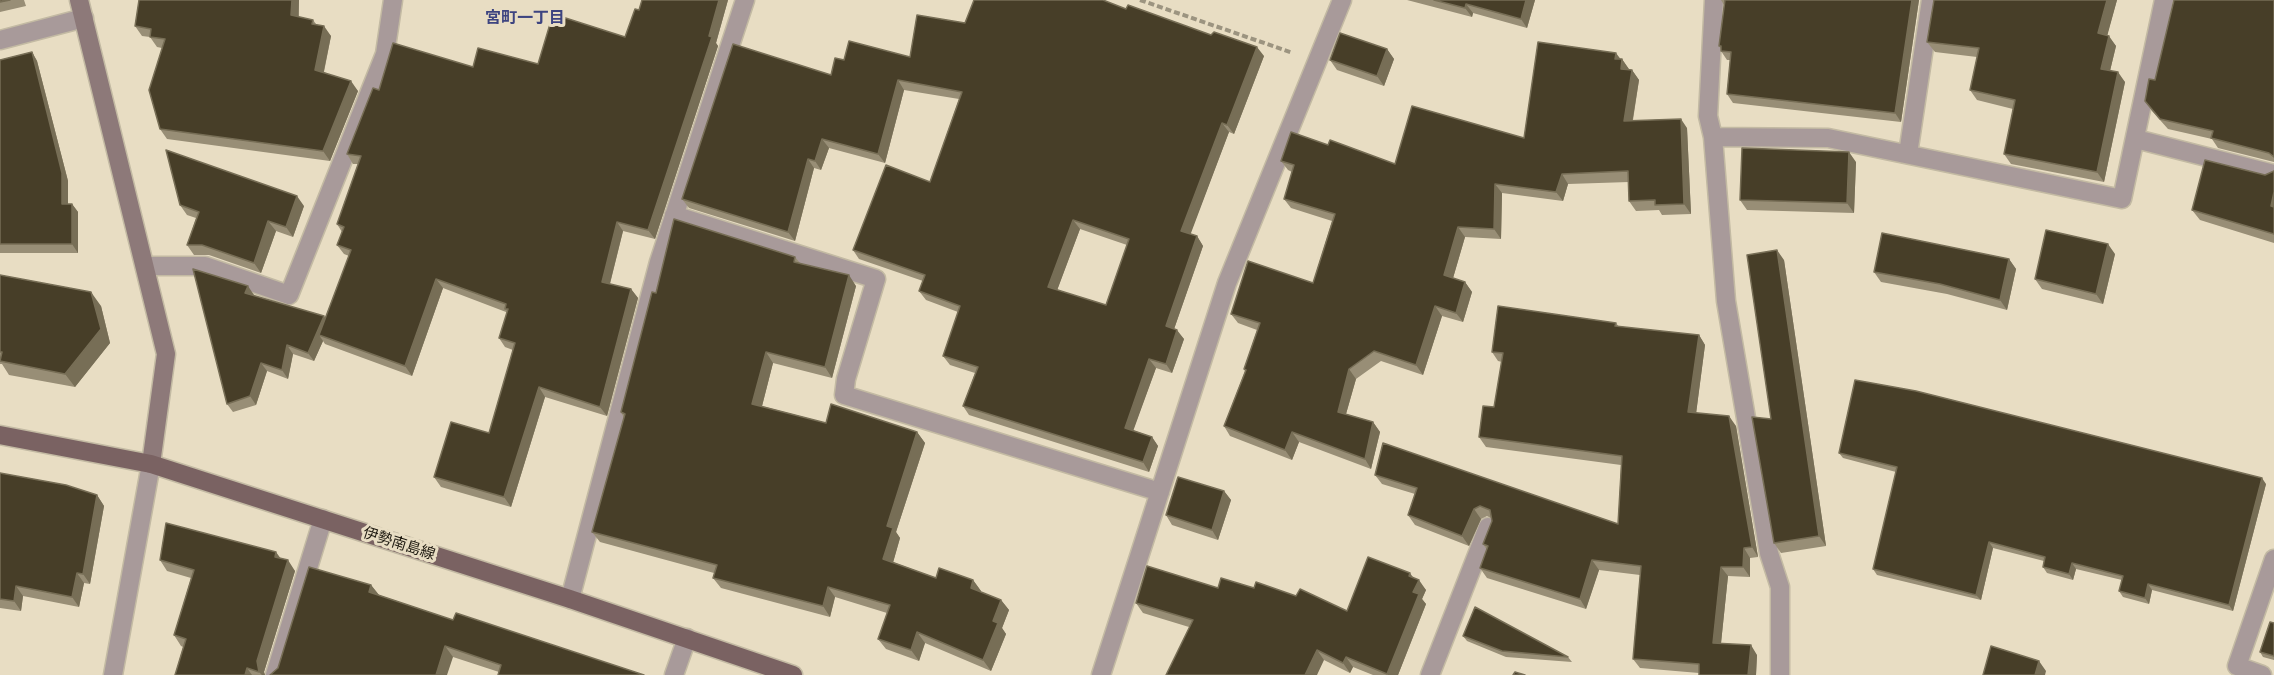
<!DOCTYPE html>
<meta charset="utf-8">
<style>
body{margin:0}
canvas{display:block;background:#e8ddc3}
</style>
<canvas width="2274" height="675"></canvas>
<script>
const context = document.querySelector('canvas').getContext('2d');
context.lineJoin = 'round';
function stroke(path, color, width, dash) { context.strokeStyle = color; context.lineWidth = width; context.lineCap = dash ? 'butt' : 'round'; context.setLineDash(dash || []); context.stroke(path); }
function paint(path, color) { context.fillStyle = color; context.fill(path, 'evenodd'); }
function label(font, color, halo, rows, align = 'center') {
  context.font = font + ' "PT Serif","Noto Sans JP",serif'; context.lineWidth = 6; context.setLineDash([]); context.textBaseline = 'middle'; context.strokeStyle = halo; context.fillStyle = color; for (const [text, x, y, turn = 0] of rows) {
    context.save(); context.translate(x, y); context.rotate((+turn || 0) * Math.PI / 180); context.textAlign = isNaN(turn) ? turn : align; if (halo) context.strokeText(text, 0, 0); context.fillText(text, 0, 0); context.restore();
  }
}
const street = new Path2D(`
 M 1714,0 L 1708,116 L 1713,137 L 1726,301 L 1769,553 L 1780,587 L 1780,675
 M 0,40 L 84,18
 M 1713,137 L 1828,138 L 2122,199 L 2164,0
 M 2136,139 L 2274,174
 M 1908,154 L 1931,0
 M 674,215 L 876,279 L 846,379 L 844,395 L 1160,492
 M 146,266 L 205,266 L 289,295 L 385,54 L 393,0
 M 570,599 L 659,262 L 745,0
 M 113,675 L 151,464
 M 275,675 L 323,519
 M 674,675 L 687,638
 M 1101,675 L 1227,283 L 1342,0
 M 1430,675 L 1488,527
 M 2262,675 L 2237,666 L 2274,559`);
const secondary = new Path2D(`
 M 79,0 L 166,354 L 151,464`);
const primary = new Path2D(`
 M 0,435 L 151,464 L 570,599 L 793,675`);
stroke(street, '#c3baa3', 21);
stroke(secondary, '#c3baa3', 21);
stroke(primary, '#c3baa3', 21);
stroke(new Path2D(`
 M 1140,0 L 1293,53`), '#9c9480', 4, [6, 3]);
stroke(street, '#a89a9a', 18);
stroke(secondary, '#8d7979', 18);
stroke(primary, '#7a6262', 18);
paint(new Path2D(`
 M 0,0 L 24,0 L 26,6 L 0,12 Z
 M 139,0 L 299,0 L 299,17 L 313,20 L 316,24 L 331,36 L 324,72 L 358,91 L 330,161 L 167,139 L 160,129 L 162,48 L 157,47 L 150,37 L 142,36 L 135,26 Z
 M 642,0 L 728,0 L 716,43 L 718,46 L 655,239 L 623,231 L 610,284 L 631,289 L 638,298 L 607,416 L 545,397 L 511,507 L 441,487 L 434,477 L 489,433 L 513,350 L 505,347 L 499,338 L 507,312 L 506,312 L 443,288 L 412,376 L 325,344 L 323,341 L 314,361 L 293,354 L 288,379 L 267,371 L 256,405 L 233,412 L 227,404 L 193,269 L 254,295 L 253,296 L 325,318 L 349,256 L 344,254 L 337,245 L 342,232 L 337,224 L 358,164 L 353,164 L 347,154 L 379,90 L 473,67 L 538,64 L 625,37 L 639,10 Z
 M 1407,0 L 1535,0 L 1527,28 L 1473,13 L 1472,17 Z
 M 1721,0 L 1919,0 L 1901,122 L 1733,103 L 1727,94 L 1730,60 L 1727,60 L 1721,51 L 1721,49 L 1719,46 L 1724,5 Z
 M 1934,0 L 2117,0 L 2107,35 L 2116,46 L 2110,71 L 2125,82 L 2104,182 L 2011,164 L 2004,154 L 2013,109 L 1977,100 L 1970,90 L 1977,57 L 1935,52 L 1927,42 Z
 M 2274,0 L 2274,162 L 2218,148 L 2212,139 L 2168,129 L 2152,111 L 2145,101 L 2155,80 Z
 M 1126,9 L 1264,56 L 1234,134 L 1229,132 L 1190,234 L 1197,236 L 1203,246 L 1174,329 L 1184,339 L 1172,373 L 1156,368 L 1133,430 L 1152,437 L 1158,446 L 1149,472 L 969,415 L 963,406 L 975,373 L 950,365 L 943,356 L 958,312 L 926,300 L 919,291 L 923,281 L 859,259 L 853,250 L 930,182 L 959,99 L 904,90 L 885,163 L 829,148 L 821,170 L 814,168 L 795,241 L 689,208 L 682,199 L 831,75 L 844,60 L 910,57 L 965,23 ZM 1080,229 L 1127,245 L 1106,305 L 1057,290 Z
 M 1387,49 L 1394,59 L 1384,86 L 1337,70 L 1330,60 Z
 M 32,52 L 37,61 L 68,181 L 68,204 L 72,204 L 78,212 L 78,253 L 0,253 L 0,60 Z
 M 1620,59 L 1622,59 L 1629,70 L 1632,70 L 1639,80 L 1633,120 L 1687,128 L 1691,214 L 1662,215 L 1659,210 L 1636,211 L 1629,201 L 1629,182 L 1568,184 L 1563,201 L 1502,193 L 1501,239 L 1465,237 L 1453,278 L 1465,282 L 1472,292 L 1463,322 L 1442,316 L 1423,375 L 1381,361 L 1356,379 L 1346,414 L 1373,422 L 1380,432 L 1371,469 L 1299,442 L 1292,460 L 1230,436 L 1224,426 L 1245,371 L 1244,369 L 1257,330 L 1238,323 L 1231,314 L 1313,283 L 1332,221 L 1291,208 L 1284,199 L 1292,172 L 1288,170 L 1281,161 L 1328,145 L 1395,164 L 1524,138 Z
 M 1856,162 L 1854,213 L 1747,210 L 1740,200 Z
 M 2274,171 L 2274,243 L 2200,220 L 2192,210 L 2265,175 Z
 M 180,205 L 304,206 L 293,237 L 276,231 L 261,273 L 209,255 L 194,255 L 187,245 L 196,218 L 187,215 Z
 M 2115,254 L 2103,304 L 2042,289 L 2035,279 Z
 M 795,257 L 800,263 L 856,286 L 832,378 L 773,363 L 762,406 L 826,423 L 917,432 L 925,443 L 896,532 L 900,538 L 893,562 L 936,578 L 973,580 L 981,591 L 981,592 L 1001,600 L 1009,610 L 1002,628 L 1006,634 L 991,671 L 925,643 L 919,661 L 886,649 L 878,639 L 887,613 L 835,597 L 830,617 L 721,588 L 713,578 L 714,573 L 600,542 L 592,532 L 624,418 L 621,412 Z
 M 2009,259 L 2016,269 L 2007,310 L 1947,294 L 1881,282 L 1874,272 Z
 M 1784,260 L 1826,546 L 1781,553 L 1774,543 L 1771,419 Z
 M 0,275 L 101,306 L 110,343 L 75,387 L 9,375 L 2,364 L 0,364 Z
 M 1616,323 L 1619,327 L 1699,335 L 1705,345 L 1696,413 L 1736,426 L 1758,557 L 1750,558 L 1750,577 L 1728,576 L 1721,643 L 1757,655 L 1756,675 L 1699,675 L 1699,673 L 1640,668 L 1633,659 L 1640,575 L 1599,570 L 1586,609 L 1487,578 L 1480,568 L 1487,550 L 1483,544 L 1492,521 L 1491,518 L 1487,516 L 1481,519 L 1469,546 L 1415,525 L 1408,515 L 1415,494 L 1382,484 L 1375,475 L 1618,524 L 1621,465 L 1486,447 L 1479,437 L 1494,407 L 1502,362 L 1498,361 L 1492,352 Z
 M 1839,453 L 2266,484 L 2233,611 L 2152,590 L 2149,604 L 2123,597 L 2119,591 L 2122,580 L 2076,569 L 2073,580 L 2047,573 L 2043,567 L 2044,561 L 1993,548 L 1981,600 L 1877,575 L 1873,569 L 1896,472 L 1843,458 Z
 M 0,473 L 97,495 L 104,506 L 90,584 L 84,583 L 79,607 L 23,596 L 21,611 L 0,608 Z
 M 1224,491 L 1231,500 L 1218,540 L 1172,525 L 1166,515 Z
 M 281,559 L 295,571 L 264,672 L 265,675 L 175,675 L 183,647 L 181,646 L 174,635 L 191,578 L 167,571 L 160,560 Z
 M 1414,578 L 1426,590 L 1422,599 L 1426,604 L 1398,675 L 1373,675 L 1353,667 L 1350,673 L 1324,660 L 1189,627 L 1143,613 L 1136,603 L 1218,588 L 1254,588 L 1296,596 L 1347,611 Z
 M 371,585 L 379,595 L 453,620 L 644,675 L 499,672 L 453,657 L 278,668 Z
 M 2274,623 L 2274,660 L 2263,657 L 2260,652 Z
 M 1463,636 L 1568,657 L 1572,662 L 1506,657 L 1467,641 Z`), '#988e76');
paint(new Path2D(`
 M 292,0 L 299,0 L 298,25 L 291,15 Z
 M 719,0 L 728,0 L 716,43 L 718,46 L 655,239 L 648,230 L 709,36 Z
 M 1526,0 L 1535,0 L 1527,28 L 1521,19 Z
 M 1912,0 L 1919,0 L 1901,122 L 1895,113 Z
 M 2107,0 L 2117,0 L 2105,44 L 2098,33 Z
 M 1466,4 L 1473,13 L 1472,17 L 1465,8 Z
 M 324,26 L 331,36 L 322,80 L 315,70 Z
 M 2109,36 L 2116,46 L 2108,79 L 2101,69 Z
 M 1257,47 L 1264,56 L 1234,134 L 1227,125 Z
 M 1387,49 L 1394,59 L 1384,86 L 1377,76 Z
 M 32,52 L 37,61 L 68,181 L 68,212 L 62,204 Z
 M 1616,53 L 1622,61 L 1622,59 L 1629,69 L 1627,78 L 1615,59 Z
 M 1632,70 L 1639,80 L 1631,130 L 1624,121 Z
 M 2118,72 L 2125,82 L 2104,182 L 2097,172 Z
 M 898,80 L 904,90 L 885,163 L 878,154 Z
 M 351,81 L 358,91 L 330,161 L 323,151 Z
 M 1681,119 L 1687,128 L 1691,214 L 1684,204 Z
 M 1222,123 L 1229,132 L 1188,241 L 1181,231 Z
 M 822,139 L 829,148 L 821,170 L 815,161 Z
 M 1849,152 L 1856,162 L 1854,213 L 1847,203 Z
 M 808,159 L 814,168 L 795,241 L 788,232 Z
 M 1562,174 L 1568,184 L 1563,201 L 1556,192 Z
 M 1495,184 L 1502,193 L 1501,239 L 1494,229 Z
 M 2274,192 L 2274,211 L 2271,206 Z
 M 297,196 L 304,206 L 293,237 L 286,227 Z
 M 72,204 L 78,212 L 78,253 L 72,244 Z
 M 1073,220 L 1080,229 L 1055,296 L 1048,287 Z
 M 268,221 L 276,231 L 261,273 L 254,263 Z
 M 617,222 L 623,231 L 608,291 L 602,282 Z
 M 1458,227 L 1465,237 L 1451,285 L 1444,275 Z
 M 1197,236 L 1203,246 L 1172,335 L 1166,326 Z
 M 2108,244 L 2115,254 L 2103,304 L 2096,294 Z
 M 1777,250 L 1784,260 L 1826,546 L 1819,536 Z
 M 2009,259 L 2016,269 L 2007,310 L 2000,300 Z
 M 849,275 L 856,286 L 832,378 L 825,367 Z
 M 436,279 L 443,288 L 412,376 L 405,366 Z
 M 1465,282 L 1472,292 L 1463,322 L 1456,313 Z
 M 248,286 L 254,295 L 251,302 L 245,293 Z
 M 631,289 L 638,298 L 607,416 L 600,407 Z
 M 91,292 L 101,306 L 110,343 L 75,387 L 65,374 Z
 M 1435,306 L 1442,316 L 1423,375 L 1416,365 Z
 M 324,316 L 330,325 L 319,335 L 323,341 L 314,361 L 308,353 Z
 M 1177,330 L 1184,339 L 1172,373 L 1166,364 Z
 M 1699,335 L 1705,345 L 1695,422 L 1688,412 Z
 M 287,345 L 293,354 L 288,379 L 282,370 Z
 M 766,352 L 773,363 L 760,414 L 752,404 Z
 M 1149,359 L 1156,368 L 1131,437 L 1125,428 Z
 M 261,363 L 267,371 L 256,405 L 250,396 Z
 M 1349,369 L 1356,379 L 1344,421 L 1338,412 Z
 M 539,387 L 545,397 L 511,507 L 504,497 Z
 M 1729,416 L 1736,426 L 1758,557 L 1752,547 Z
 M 1373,422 L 1380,432 L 1371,469 L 1365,459 Z
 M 917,432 L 925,443 L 896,532 L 900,538 L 891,570 L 883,559 L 887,526 Z
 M 1292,432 L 1299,442 L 1292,460 L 1285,450 Z
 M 1152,437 L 1158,446 L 1149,472 L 1143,462 Z
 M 2262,478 L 2266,484 L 2233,611 L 2229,605 Z
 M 1224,491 L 1231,500 L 1218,540 L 1212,530 Z
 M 97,495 L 104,506 L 90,584 L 83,574 Z
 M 1474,509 L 1481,519 L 1469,546 L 1462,536 Z
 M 1989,542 L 1993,548 L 1981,600 L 1976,595 Z
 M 1744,548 L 1750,558 L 1750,577 L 1743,567 Z
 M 276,552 L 284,563 L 275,557 Z
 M 288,560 L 295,571 L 264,672 L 265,675 L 262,675 L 259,672 L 257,661 Z
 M 1592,560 L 1599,570 L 1586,609 L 1580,599 Z
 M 2072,563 L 2076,569 L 2073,580 L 2069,574 Z
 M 1721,567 L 1728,576 L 1720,653 L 1713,643 Z
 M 77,573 L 84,583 L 79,607 L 72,597 Z
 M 1410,573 L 1417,583 L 1419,580 L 1426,590 L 1422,599 L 1426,604 L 1398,675 L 1388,675 L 1387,674 L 1413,592 L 1409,576 Z
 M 973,580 L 981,591 L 978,599 L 971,588 Z
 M 2148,584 L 2152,590 L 2149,604 L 2145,598 Z
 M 371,585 L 379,595 L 369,592 Z
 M 16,586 L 23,596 L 21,611 L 14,601 Z
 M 828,587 L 835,597 L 830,617 L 823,606 Z
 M 1001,600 L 1009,610 L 1002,628 L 1006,634 L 991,671 L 983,660 L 993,621 Z
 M 917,632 L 925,643 L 919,661 L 911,650 Z
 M 1751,645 L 1757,655 L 1756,675 L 1748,675 Z
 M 445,646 L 453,657 L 447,675 L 436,675 Z
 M 1317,650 L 1324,660 L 1317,675 L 1305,675 Z
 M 1346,657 L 1353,667 L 1350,673 L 1343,663 Z
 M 2039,661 L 2046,671 L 2045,675 L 2035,675 Z
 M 247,668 L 252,675 L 245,675 Z`), '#776e56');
const building = new Path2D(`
 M 0,0 L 10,0 L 0,2 Z
 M 139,0 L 292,0 L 291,15 L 313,20 L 312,24 L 324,26 L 315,70 L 351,81 L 323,151 L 160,129 L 149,90 L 165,39 L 150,37 L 151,29 L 135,26 Z
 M 642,0 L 719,0 L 709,36 L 712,37 L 648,230 L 617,222 L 602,282 L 631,289 L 600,407 L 539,387 L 504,497 L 434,477 L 451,422 L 489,433 L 515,343 L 499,338 L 508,309 L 505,309 L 506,304 L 436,279 L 405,366 L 319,335 L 351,250 L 337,245 L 344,227 L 337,224 L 361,156 L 347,154 L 373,88 L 379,90 L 393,43 L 473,67 L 478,48 L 538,64 L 553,14 L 625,37 L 635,9 L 639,10 Z
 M 974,0 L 1103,0 L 1126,9 L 1128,5 L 1211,35 L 1214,32 L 1257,47 L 1227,125 L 1222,123 L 1181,231 L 1197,236 L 1166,326 L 1177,330 L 1166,364 L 1149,359 L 1125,428 L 1152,437 L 1143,462 L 963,406 L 978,367 L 943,356 L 960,306 L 919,291 L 925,275 L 853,250 L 886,165 L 930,182 L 962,92 L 898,80 L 878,154 L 822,139 L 815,161 L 808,159 L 788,232 L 682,199 L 733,44 L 831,75 L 835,58 L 844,60 L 849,41 L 910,57 L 917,15 L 965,23 ZM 1073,220 L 1129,239 L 1106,305 L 1048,287 Z
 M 1434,0 L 1526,0 L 1521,19 L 1466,4 L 1465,8 Z
 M 1725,0 L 1912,0 L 1895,113 L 1727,94 L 1731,52 L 1721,51 L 1721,46 L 1719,46 Z
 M 1934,0 L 2107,0 L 2098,33 L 2109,36 L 2101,69 L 2118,72 L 2097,172 L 2004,154 L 2015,100 L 1970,90 L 1979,48 L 1927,42 Z
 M 2174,0 L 2274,0 L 2274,157 L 2269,153 L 2211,138 L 2213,131 L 2160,119 L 2145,101 L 2149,79 L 2155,80 Z
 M 1340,33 L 1387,49 L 1377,76 L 1330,60 Z
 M 1538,42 L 1616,53 L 1615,59 L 1622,59 L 1621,69 L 1632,70 L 1624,121 L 1681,119 L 1684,204 L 1655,205 L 1655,200 L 1629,201 L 1628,171 L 1562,174 L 1556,192 L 1495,184 L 1494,229 L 1458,227 L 1444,275 L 1465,282 L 1456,313 L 1435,306 L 1416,365 L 1374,351 L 1349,369 L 1338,412 L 1373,422 L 1365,459 L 1292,432 L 1285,450 L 1224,426 L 1246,370 L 1244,369 L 1260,323 L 1231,314 L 1248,261 L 1313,283 L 1335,214 L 1284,199 L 1294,165 L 1281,161 L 1291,132 L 1328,145 L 1330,140 L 1395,164 L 1412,106 L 1524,138 Z
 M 32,52 L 62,173 L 62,204 L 72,204 L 72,244 L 0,244 L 0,60 Z
 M 1742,148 L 1849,152 L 1847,203 L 1740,200 Z
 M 166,150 L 297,196 L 286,227 L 268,221 L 254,263 L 202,245 L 187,245 L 199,212 L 180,205 Z
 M 2205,160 L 2265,175 L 2274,171 L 2274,192 L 2271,206 L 2274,207 L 2274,234 L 2192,210 Z
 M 674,219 L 795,257 L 794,262 L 849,275 L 825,367 L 766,352 L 752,404 L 826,423 L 831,404 L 917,432 L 887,526 L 893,528 L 883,559 L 936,578 L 939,568 L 973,580 L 971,588 L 1001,600 L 993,621 L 998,623 L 983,660 L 917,632 L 911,650 L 878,639 L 890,605 L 828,587 L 823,606 L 713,578 L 717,565 L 592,532 L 625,414 L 621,412 L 652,292 L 656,293 Z
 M 2046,230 L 2108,244 L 2096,294 L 2035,279 Z
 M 1882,233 L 2009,259 L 2000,300 L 1940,284 L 1874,272 Z
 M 1777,250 L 1819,536 L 1774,543 L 1752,417 L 1771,419 L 1747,255 Z
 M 193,269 L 248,286 L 245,293 L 324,316 L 308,353 L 287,345 L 282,370 L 261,363 L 250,396 L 227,404 Z
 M 0,275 L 91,292 L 101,329 L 65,374 L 0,361 L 2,352 L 0,352 Z
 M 1498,306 L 1616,323 L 1615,326 L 1699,335 L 1688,412 L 1729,416 L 1752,547 L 1744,548 L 1743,567 L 1721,567 L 1713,643 L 1751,645 L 1748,675 L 1699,675 L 1699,664 L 1633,659 L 1641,566 L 1592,560 L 1580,599 L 1480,568 L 1488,546 L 1483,544 L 1492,521 L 1490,510 L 1480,506 L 1474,509 L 1462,536 L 1408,515 L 1417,488 L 1375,475 L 1383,443 L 1618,524 L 1622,456 L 1479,437 L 1483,406 L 1494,407 L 1503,353 L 1492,352 Z
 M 1855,380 L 1916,391 L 2262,478 L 2229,605 L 2148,584 L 2145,598 L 2119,591 L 2123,576 L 2072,563 L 2069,574 L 2043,567 L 2045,557 L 1989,542 L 1976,595 L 1873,569 L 1897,467 L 1839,453 Z
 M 0,473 L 66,485 L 97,495 L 83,574 L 77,573 L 72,597 L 16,586 L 14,601 L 0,599 Z
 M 1178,477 L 1224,491 L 1212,530 L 1166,515 Z
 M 166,523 L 276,552 L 275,557 L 288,560 L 257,661 L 259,672 L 247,668 L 245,675 L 175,675 L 186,639 L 174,635 L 194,570 L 160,560 Z
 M 1368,557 L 1410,573 L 1409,576 L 1419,580 L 1413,592 L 1419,594 L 1387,674 L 1346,657 L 1343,663 L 1317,650 L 1305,675 L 1166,675 L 1193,620 L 1136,603 L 1147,566 L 1218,588 L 1221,578 L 1254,588 L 1256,582 L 1296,596 L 1300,589 L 1347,611 Z
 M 309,567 L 371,585 L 369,592 L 453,620 L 456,613 L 644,675 L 498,675 L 501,665 L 445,646 L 436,675 L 270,675 L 278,668 Z
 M 1475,607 L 1568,657 L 1502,651 L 1463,636 Z
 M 2270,622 L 2274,623 L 2274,656 L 2260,652 Z
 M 1991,646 L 2039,661 L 2035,675 L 1983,675 Z
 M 1515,672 L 1525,675 L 1513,675 Z`);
paint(building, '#473e28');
stroke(building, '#776e56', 1.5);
label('15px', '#1d1910', '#e8ddc3', [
 ["伊勢南島線",399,544,18]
]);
label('bold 16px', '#3d4480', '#e8ddc3', [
 ["宮町一丁目",525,18]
]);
</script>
